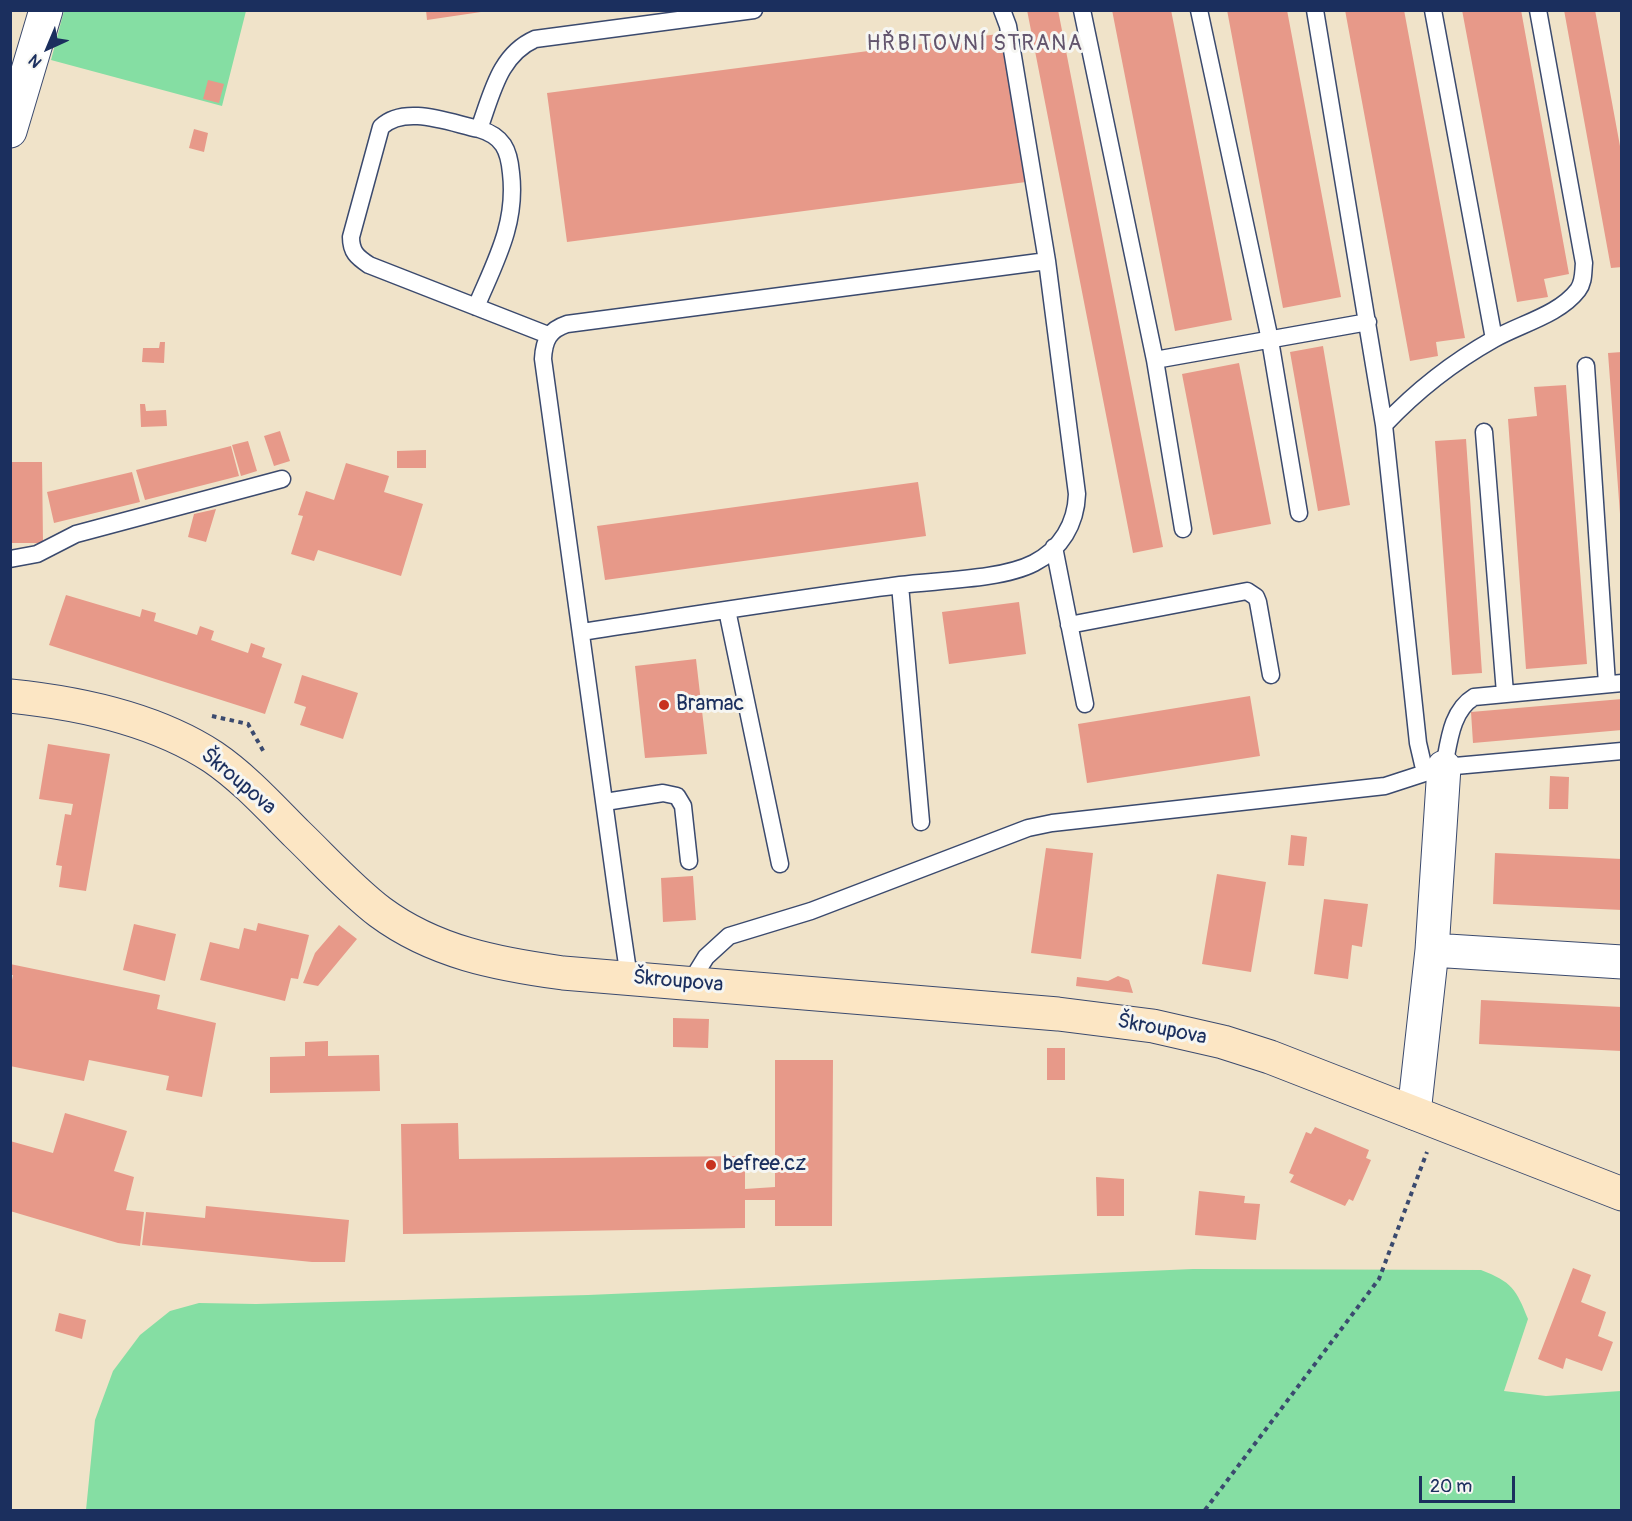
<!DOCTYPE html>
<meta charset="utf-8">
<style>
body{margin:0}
#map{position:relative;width:1632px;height:1521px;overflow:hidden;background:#f0e3c9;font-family:Pangolin,sans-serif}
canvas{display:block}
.frame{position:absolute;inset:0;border:12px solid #1b2f5e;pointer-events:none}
.north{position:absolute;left:18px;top:18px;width:60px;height:60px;-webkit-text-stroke:4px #f6f6f2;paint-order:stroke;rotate:224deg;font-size:16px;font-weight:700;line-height:24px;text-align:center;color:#1b2f5e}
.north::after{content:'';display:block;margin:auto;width:21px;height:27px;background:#1b2f5e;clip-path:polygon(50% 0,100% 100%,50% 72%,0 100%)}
.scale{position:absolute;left:1419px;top:1476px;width:96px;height:27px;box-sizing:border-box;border:3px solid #1b2f5e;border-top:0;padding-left:8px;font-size:18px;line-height:21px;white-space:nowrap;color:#1b2f5e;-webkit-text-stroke:4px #f6f6f2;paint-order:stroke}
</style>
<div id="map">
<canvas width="1632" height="1521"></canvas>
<div class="frame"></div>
<div class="north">N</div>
<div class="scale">20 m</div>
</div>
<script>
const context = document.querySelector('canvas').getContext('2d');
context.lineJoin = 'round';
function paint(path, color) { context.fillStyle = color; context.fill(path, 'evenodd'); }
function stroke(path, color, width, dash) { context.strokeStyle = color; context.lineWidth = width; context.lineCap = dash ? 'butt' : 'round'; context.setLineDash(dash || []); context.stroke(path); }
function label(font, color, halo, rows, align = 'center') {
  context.font = font + ' Pangolin,sans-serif'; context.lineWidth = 6; context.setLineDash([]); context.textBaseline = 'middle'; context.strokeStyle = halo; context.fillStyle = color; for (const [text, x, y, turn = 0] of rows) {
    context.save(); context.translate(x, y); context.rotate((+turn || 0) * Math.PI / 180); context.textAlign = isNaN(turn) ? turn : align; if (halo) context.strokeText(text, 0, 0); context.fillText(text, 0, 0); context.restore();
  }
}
paint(new Path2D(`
 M 64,11 L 246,11 L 222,106 L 51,60 Z
 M 1193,1269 L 1481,1270 C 1512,1282 1516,1289 1528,1319 L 1504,1391 L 1546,1396 L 1621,1391 L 1621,1510 L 86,1510 L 95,1420 L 113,1371 L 140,1335 L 170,1311 L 199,1303 L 256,1304 L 588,1295 Z`), '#85dea3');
paint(new Path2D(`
 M 426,10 L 481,10 L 481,12 L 427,20 Z
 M 1027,10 L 1058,10 L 1163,547 L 1133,553 Z
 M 1112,10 L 1171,10 L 1232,320 L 1175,331 Z
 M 1227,10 L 1287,10 L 1341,297 L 1283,308 Z
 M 1345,10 L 1404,10 L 1465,338 L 1436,342 L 1438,356 L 1410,361 Z
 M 1462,10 L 1521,10 L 1569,274 L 1544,279 L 1548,297 L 1517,302 Z
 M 1564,10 L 1595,10 L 1622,157 L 1622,267 L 1611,268 Z
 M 1006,33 L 1026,182 L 567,242 L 547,93 Z
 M 208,80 L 224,84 L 219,103 L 203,99 Z
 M 194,129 L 208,133 L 204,152 L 189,148 Z
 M 160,342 L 165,342 L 164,363 L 142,362 L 143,348 L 159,348 Z
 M 1323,346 L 1350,505 L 1318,511 L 1290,352 Z
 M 1622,352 L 1622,514 L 1620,514 L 1608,353 Z
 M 1239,363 L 1271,524 L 1213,535 L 1182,374 Z
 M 1566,385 L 1587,664 L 1526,669 L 1508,419 L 1537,416 L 1534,387 Z
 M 140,404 L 145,404 L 146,411 L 166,410 L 167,426 L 141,427 Z
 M 280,431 L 290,461 L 274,466 L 264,436 Z
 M 1466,439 L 1482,673 L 1452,675 L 1435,441 Z
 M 248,441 L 257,471 L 241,476 L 232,445 Z
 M 231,446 L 239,476 L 145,500 L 136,470 Z
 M 426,450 L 426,468 L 397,468 L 397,451 Z
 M 11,462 L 42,462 L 43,543 L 12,543 Z
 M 346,463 L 389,476 L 384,492 L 423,504 L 401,576 L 318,550 L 314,561 L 291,554 L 303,516 L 298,515 L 306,491 L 334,500 Z
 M 132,472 L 140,502 L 54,523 L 47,492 Z
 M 918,482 L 926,536 L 605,580 L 597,526 Z
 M 216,509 L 206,542 L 188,537 L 194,514 Z
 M 66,595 L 140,617 L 142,609 L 156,613 L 154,621 L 197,635 L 200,626 L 214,631 L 211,640 L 248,653 L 251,643 L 265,648 L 262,657 L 282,664 L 265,714 L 49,645 Z
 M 1019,602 L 1026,654 L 949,664 L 942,612 Z
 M 696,659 L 707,754 L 645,758 L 635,666 Z
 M 302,675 L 358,693 L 343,739 L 300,725 L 306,707 L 294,703 Z
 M 1250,696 L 1260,756 L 1087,783 L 1078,724 Z
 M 1622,699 L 1622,730 L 1473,743 L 1471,712 Z
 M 48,744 L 110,754 L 86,891 L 59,887 L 62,866 L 56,865 L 65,814 L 71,815 L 73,804 L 39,799 Z
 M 1550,776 L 1569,777 L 1568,809 L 1549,809 Z
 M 1291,835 L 1307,837 L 1304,866 L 1288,865 Z
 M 1046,848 L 1093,853 L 1081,959 L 1031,953 Z
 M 1495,853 L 1622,859 L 1622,910 L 1493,904 Z
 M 1217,874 L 1266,882 L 1251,972 L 1202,964 Z
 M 693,876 L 696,920 L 663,922 L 661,878 Z
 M 1324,899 L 1368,904 L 1362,947 L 1352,945 L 1348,979 L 1314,974 Z
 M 258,923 L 309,935 L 298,979 L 291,978 L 285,1001 L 200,980 L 210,942 L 239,949 L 244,928 L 256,931 Z
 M 134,924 L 176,934 L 165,981 L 123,970 Z
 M 339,925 L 357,939 L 318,986 L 303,983 L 315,953 Z
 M 10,964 L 160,995 L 157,1009 L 216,1023 L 202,1097 L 166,1090 L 169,1076 L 89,1060 L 84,1081 L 10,1066 L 10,990 L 13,975 L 10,975 Z
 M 1118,976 L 1129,980 L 1133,993 L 1076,986 L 1077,977 L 1108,981 Z
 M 1481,1000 L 1622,1007 L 1622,1051 L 1479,1044 Z
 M 673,1018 L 709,1019 L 708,1048 L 673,1047 Z
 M 328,1041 L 328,1056 L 379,1055 L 380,1091 L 270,1093 L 270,1057 L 305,1056 L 305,1042 Z
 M 1047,1048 L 1065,1048 L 1065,1080 L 1047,1080 Z
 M 775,1060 L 833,1060 L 832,1226 L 775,1226 L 775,1200 L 745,1200 L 745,1228 L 403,1234 L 401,1124 L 458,1123 L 459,1159 L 745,1156 L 745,1189 L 775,1187 Z
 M 65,1113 L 127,1131 L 114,1171 L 134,1177 L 126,1210 L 144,1212 L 140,1246 L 118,1243 L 10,1211 L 10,1141 L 53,1153 Z
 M 1315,1127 L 1369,1150 L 1366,1158 L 1371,1160 L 1353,1201 L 1349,1199 L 1345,1206 L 1290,1182 L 1294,1175 L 1289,1173 L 1306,1132 L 1311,1134 Z
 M 1096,1177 L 1124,1179 L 1124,1216 L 1097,1216 Z
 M 1199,1191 L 1245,1196 L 1244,1203 L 1260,1204 L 1256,1240 L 1195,1235 Z
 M 206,1206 L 349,1220 L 345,1262 L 312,1262 L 142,1245 L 146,1212 L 205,1218 Z
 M 1573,1268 L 1591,1275 L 1581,1302 L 1606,1312 L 1598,1336 L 1613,1342 L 1602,1371 L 1566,1358 L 1563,1369 L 1538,1359 Z
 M 59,1313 L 86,1320 L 82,1339 L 55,1331 Z`), '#e79989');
const lane = new Path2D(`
 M 1002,10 L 1008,26 L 1047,261
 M 1082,10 L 1155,360 L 1368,322
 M 1199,10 L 1270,340 L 1299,513
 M 1315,10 L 1384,425 L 1418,743 L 1425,773 L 1444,767 L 1622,751
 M 1433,10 L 1494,339
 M 476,307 C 495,262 517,224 511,173 C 509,150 503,136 479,129
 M 548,335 L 369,265 C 357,257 351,252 351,237 L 381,127 C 405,104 450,123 479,129 C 492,94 499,55 535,39 L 754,10
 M 1155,360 L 1183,529
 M 1586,366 L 1607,684
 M 1384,425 C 1416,391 1453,362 1494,339 C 1520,324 1559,315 1578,290 C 1584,282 1583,273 1584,263 L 1538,10
 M 1484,432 L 1505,693
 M 1054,547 L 1085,704
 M 10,559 L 37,554 L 76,534 L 282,479
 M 900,585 L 921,822
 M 727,610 L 780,864
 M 1069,625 L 1247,591 L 1256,597 L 1258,602 L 1271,675
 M 581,632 C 687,616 793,599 900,585 C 938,580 1001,580 1034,563 C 1061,549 1076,524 1077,494 L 1047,261 L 567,324 C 549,330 544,340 543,359 L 618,903 L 629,978
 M 1444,767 C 1449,742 1451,711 1474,697 L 1622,683
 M 605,802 L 663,793 L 677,796 L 683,806 L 689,861
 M 690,983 L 706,957 L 729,936 L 811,911 L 1028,828 L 1052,823 L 1385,786 L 1425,773`);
const street = new Path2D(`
 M 10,131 L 46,10
 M 1432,950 L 1622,962
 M 1414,1113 L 1432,950 L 1444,767`);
const secondary = new Path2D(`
 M 10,696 C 80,703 155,719 213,757 C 244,778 271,808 297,834 C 324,860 350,889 380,912 C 434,952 497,964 563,973 L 1058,1014 L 1153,1026 L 1223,1042 L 1270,1057 L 1622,1194`);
stroke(lane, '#3b4a6e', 19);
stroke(street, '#3b4a6e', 35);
stroke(secondary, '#3b4a6e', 35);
stroke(new Path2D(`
 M 212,716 L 248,724 L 265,754
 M 1205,1510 L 1379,1279 L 1427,1152`), '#3b4a6e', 4, [4.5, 4.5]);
stroke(lane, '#fff', 16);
stroke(street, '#fff', 33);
stroke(secondary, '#fce6c4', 33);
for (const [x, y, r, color] of [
 [664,705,6,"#c8321e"],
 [711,1165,6,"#c8321e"]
]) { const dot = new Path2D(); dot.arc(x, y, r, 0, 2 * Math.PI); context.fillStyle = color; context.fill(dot); stroke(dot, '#f6f6f2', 2); }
label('21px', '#1b2f5e', '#f6f6f2', [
 ["Bramac",676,705],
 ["befree.cz",723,1165]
], 'left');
label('21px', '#1b2f5e', '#f6f6f2', [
 ["Škroupova",238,782,40],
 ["Škroupova",678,982,5],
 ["Škroupova",1162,1030,11]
]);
context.letterSpacing = '1.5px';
label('22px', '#62546d', '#f6f6f2', [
 ["HŘBITOVNÍ STRANA",975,44]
]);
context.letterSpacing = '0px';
</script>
